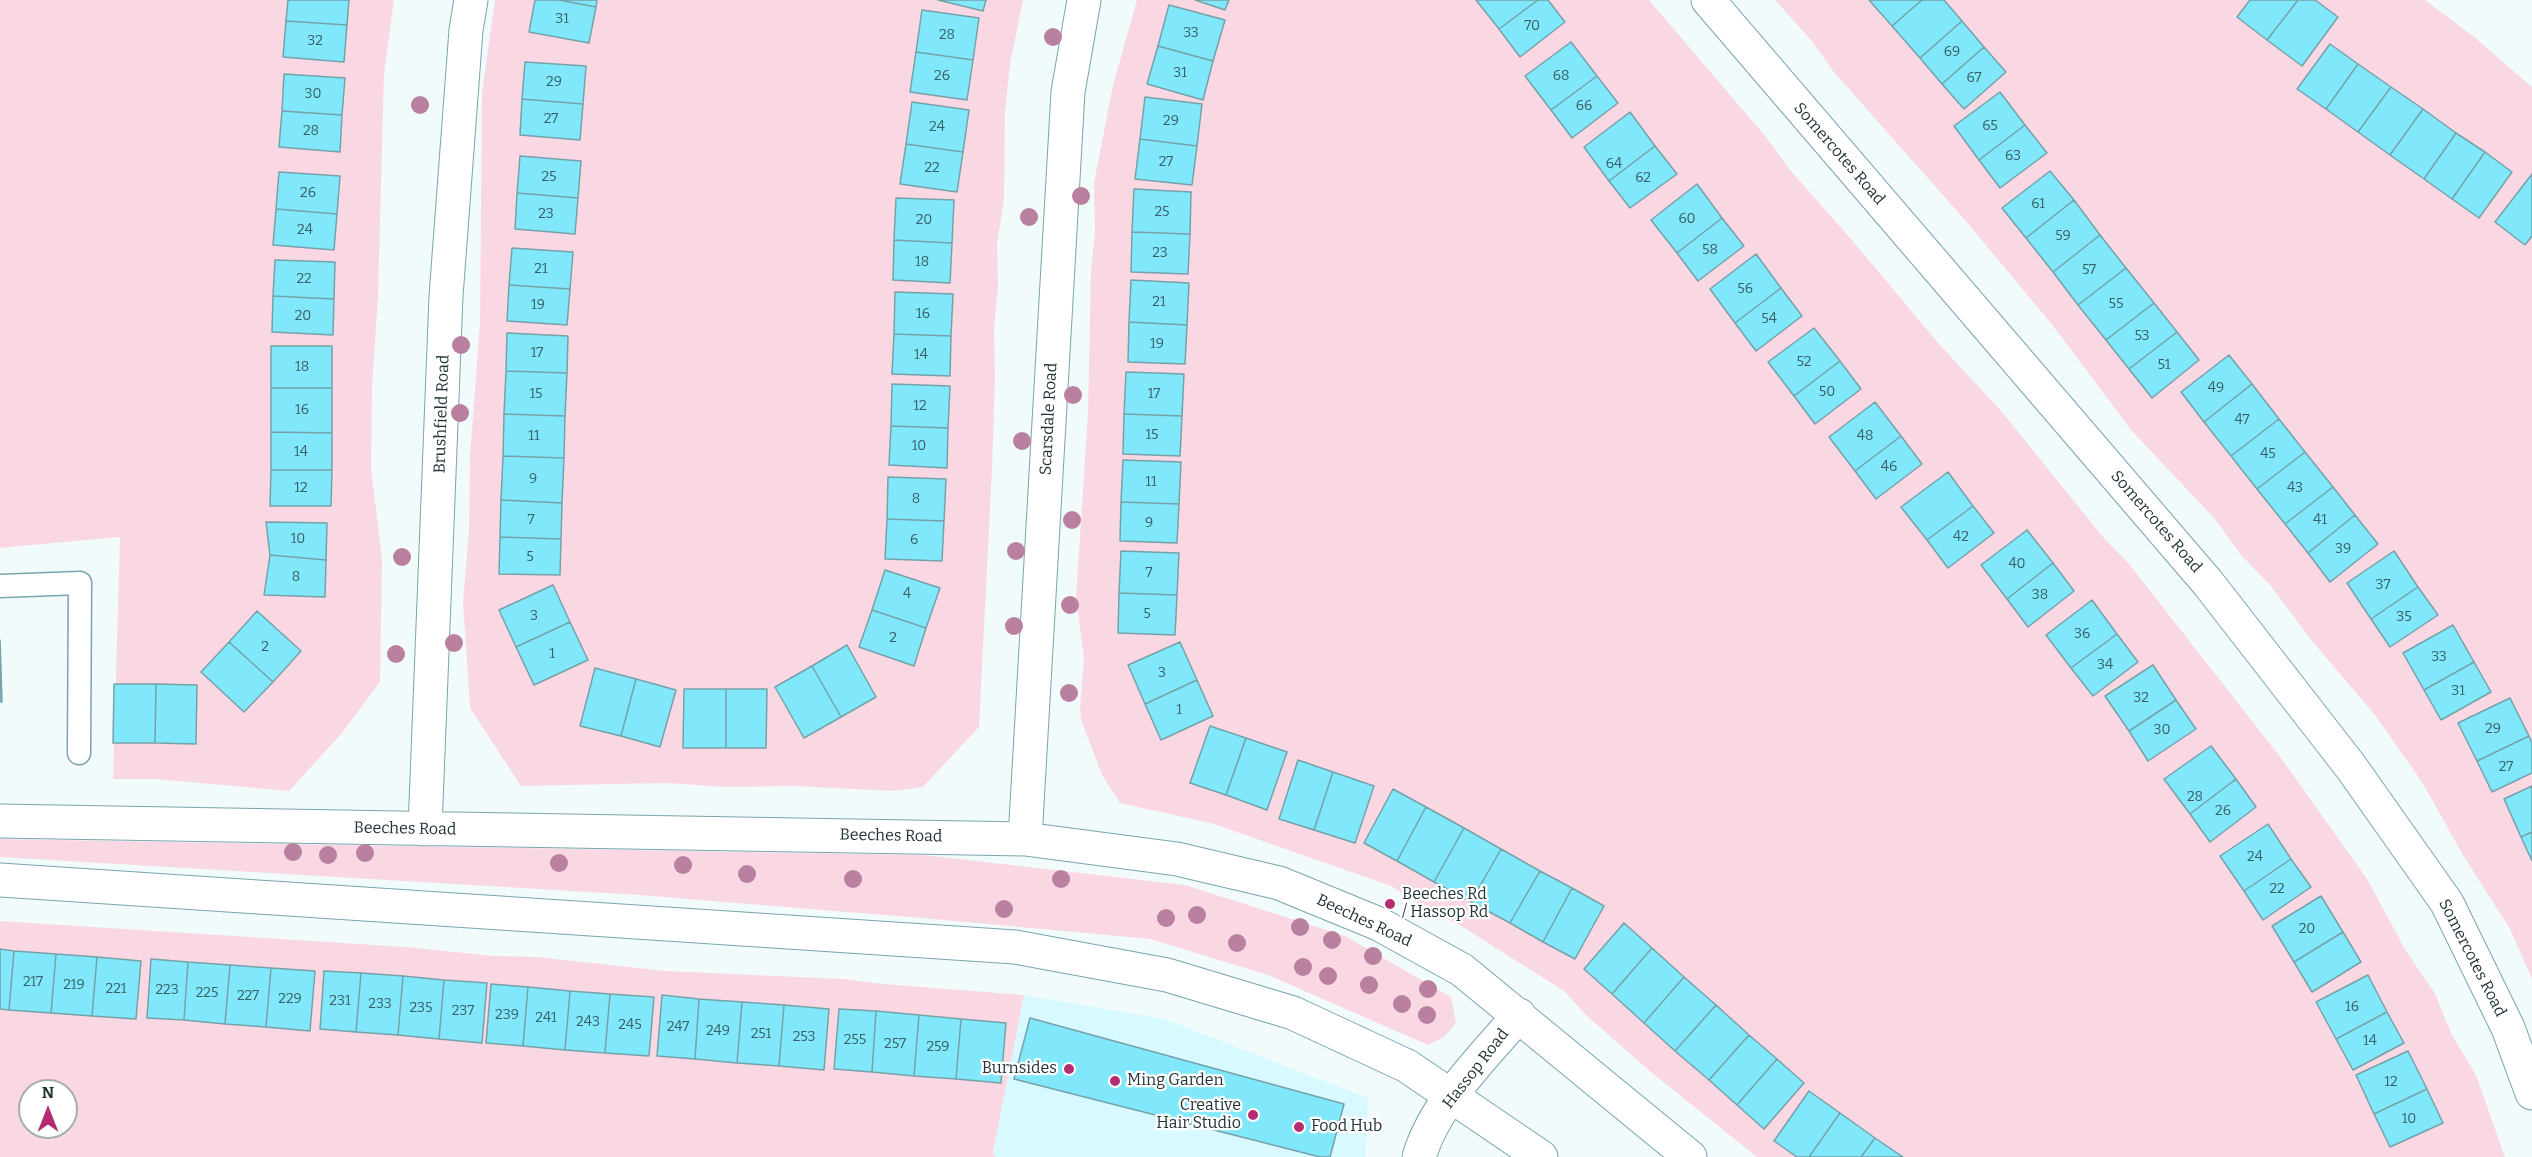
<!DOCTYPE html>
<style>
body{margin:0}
#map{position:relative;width:2532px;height:1157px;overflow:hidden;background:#f2fbfc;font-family:Bitter,serif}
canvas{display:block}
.north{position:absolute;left:18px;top:1079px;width:60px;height:60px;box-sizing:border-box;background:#fff;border:2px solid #a6adaf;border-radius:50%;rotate:0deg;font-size:16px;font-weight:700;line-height:24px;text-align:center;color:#213337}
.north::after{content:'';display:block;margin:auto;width:21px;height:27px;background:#b32d70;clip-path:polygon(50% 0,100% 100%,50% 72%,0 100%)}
</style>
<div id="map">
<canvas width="2532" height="1157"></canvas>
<div class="north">N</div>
</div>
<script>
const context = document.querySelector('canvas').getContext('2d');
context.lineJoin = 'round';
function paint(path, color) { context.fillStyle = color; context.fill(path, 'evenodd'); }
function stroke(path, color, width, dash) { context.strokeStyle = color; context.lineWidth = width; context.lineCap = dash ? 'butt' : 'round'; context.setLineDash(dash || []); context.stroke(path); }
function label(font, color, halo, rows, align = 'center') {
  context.font = font + ' Bitter,serif'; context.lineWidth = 4.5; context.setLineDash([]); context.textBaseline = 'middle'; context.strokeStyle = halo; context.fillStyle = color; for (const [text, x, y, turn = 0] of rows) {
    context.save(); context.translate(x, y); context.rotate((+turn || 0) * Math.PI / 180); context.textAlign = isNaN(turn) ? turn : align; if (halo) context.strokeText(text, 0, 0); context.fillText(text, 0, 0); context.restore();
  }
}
paint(new Path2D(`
 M 1024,995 L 1164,1019 L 1368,1098 L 1366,1157 L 996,1157 L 993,1152 Z`), '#d7f9ff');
paint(new Path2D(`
 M 0,0 L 394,0 L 384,74 L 378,296 L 372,388 L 371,468 L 382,559 L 380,682 L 342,733 L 289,791 L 156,779 L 113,779 L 120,537 L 0,548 Z
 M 495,0 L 1023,0 L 1010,64 L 1005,113 L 1004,199 L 997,244 L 998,285 L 994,328 L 995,376 L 992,469 L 979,727 L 923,787 L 895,791 L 793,786 L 725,787 L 667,783 L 521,786 L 470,708 L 463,602 L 469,530 L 470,456 L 480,323 L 482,92 Z
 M 1137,0 L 1649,0 L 1766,137 L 1790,170 L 1851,239 L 1939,344 L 2002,412 L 2103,537 L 2129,564 L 2281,758 L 2367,879 L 2406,951 L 2434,992 L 2452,1035 L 2476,1075 L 2505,1157 L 1757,1157 L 1652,1073 L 1587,1016 L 1564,991 L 1461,926 L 1422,906 L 1391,886 L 1214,824 L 1120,803 L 1102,775 L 1081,720 L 1080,707 L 1084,659 L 1076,598 L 1088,412 L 1091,271 L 1095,231 L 1094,183 L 1113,85 Z
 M 1775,0 L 2425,0 L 2474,37 L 2532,87 L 2532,979 L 2510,929 L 2463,855 L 2422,782 L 2375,715 L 2312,641 L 2270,585 L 2241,555 L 2214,518 L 2132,431 L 2054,327 L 1964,219 L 1833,71 L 1811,40 Z
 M 0,839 L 924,855 L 1185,885 L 1345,936 L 1451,997 L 1456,1023 L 1444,1037 L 1428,1045 L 1268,975 L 1150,939 L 933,919 L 639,895 L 0,857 Z
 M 0,921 L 406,947 L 494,956 L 537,957 L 666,971 L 843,979 L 883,984 L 1024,995 L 993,1152 L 996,1157 L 0,1157 ZM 30,1091 L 66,1091 L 66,1127 L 30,1127 Z`), '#f9d8e4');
const building = new Path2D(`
 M 288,0 L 349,0 L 347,25 L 286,21 Z
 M 535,0 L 559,0 L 596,7 L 589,43 L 529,32 Z
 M 559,0 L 597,0 L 596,7 Z
 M 938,0 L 986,0 L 983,11 Z
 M 1195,0 L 1229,0 L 1225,10 Z
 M 1476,0 L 1538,0 L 1499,29 Z
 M 1538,0 L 1548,0 L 1565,22 L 1520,57 L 1499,29 Z
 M 1869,0 L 1922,0 L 1892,26 Z
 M 1922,0 L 1944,0 L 1962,21 L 1920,58 L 1892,26 Z
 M 2250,0 L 2298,0 L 2267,40 L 2237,17 Z
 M 2298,0 L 2315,0 L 2338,17 L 2302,66 L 2267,40 Z
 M 1169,5 L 1225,20 L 1213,61 L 1158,46 Z
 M 922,10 L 979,18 L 973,60 L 916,52 Z
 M 286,21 L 347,25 L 344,62 L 283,57 Z
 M 1962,21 L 1984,47 L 1942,84 L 1920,58 Z
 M 1571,42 L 1597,76 L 1551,110 L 1525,76 Z
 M 2330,44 L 2358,64 L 2326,109 L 2297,89 Z
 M 1158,46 L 1213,61 L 1203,100 L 1147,84 Z
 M 1984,47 L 2006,72 L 1964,109 L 1942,84 Z
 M 916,52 L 973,60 L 967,100 L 910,92 Z
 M 525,62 L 586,66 L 583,104 L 522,99 Z
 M 2358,64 L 2391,87 L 2358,132 L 2326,109 Z
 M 284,74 L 345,78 L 342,115 L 282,111 Z
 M 1597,76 L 1618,103 L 1572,138 L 1551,110 Z
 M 2391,87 L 2423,109 L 2390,155 L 2358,132 Z
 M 2000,92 L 2025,125 L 1979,160 L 1954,126 Z
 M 1145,97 L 1202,104 L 1197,146 L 1140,139 Z
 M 522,99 L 583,104 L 580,140 L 520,135 Z
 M 912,102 L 969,110 L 963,152 L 906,144 Z
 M 2423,109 L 2456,133 L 2424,179 L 2390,155 Z
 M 282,111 L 342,115 L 340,152 L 279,147 Z
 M 1630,112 L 1655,146 L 1609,181 L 1584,147 Z
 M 2025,125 L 2047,153 L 2000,188 L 1979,160 Z
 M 2456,133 L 2485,152 L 2452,199 L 2424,179 Z
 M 1140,139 L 1197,146 L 1192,185 L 1135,179 Z
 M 906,144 L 963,152 L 957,192 L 900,184 Z
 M 1655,146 L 1677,174 L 1630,208 L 1609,181 Z
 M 2485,152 L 2512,172 L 2479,218 L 2452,199 Z
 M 520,156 L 581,161 L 578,198 L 517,193 Z
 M 2050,171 L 2074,200 L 2026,238 L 2002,208 Z
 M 279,172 L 340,176 L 337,214 L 276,209 Z
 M 2532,174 L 2532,236 L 2525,245 L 2495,222 Z
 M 1697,184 L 1722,218 L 1677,253 L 1651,220 Z
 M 1134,189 L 1191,192 L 1190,234 L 1132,232 Z
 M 517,193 L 578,198 L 575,234 L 515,229 Z
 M 896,198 L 954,200 L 952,243 L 894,240 Z
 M 2074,200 L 2100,235 L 2053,272 L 2026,238 Z
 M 276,209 L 337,214 L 334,250 L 273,245 Z
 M 1722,218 L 1744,246 L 1698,281 L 1677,253 Z
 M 1132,232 L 1190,234 L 1188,274 L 1131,272 Z
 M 2100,235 L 2126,268 L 2078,305 L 2053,272 Z
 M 894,240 L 952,243 L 950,283 L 893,280 Z
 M 512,248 L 573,252 L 570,289 L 509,285 Z
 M 1756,254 L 1781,288 L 1735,323 L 1710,289 Z
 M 275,260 L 335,262 L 334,299 L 273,296 Z
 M 2126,268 L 2154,303 L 2106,340 L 2078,305 Z
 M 1131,280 L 1189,283 L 1187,325 L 1129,322 Z
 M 509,285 L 570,289 L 567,325 L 507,321 Z
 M 1781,288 L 1802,316 L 1756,351 L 1735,323 Z
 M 895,292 L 953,294 L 951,336 L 894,334 Z
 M 273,296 L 334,299 L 333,335 L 272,332 Z
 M 2154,303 L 2177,332 L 2129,369 L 2106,340 Z
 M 1129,322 L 1187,325 L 1185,364 L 1128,362 Z
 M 1814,328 L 1840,361 L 1794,396 L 1768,362 Z
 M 2177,332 L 2199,360 L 2152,398 L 2129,369 Z
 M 507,333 L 568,336 L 567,373 L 506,371 Z
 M 894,334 L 951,336 L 950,376 L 892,374 Z
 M 271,346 L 332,346 L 332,388 L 271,388 Z
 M 2229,355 L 2252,384 L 2204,422 L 2181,392 Z
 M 1840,361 L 1861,389 L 1815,424 L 1794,396 Z
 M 506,371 L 567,373 L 565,416 L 504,414 Z
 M 1126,372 L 1184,374 L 1182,416 L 1124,414 Z
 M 892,384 L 950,386 L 948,428 L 891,426 Z
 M 2252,384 L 2279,419 L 2231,456 L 2204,422 Z
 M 271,388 L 332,388 L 332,433 L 271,432 Z
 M 1875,402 L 1901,436 L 1855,471 L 1829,437 Z
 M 504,414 L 565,416 L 564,458 L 503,456 Z
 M 1124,414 L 1182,416 L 1180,456 L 1123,454 Z
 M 2279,419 L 2305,452 L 2257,489 L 2231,456 Z
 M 891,426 L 948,428 L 947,468 L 889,465 Z
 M 271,432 L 332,433 L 332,470 L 271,470 Z
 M 1901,436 L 1922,464 L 1876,499 L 1855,471 Z
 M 2305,452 L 2333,487 L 2285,524 L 2257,489 Z
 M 503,456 L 564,458 L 562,503 L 501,500 Z
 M 1123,460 L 1181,462 L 1179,504 L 1121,502 Z
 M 271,470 L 332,470 L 331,506 L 270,506 Z
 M 1948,472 L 1973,506 L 1927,540 L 1901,507 Z
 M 888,477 L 946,479 L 944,521 L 887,519 Z
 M 2333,487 L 2355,515 L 2308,553 L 2285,524 Z
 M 501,500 L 562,503 L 561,539 L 500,537 Z
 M 1121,502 L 1179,504 L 1177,543 L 1120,541 Z
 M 1973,506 L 1994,533 L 1948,568 L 1927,540 Z
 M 2355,515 L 2378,544 L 2330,582 L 2308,553 Z
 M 887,519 L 944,521 L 942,561 L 885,559 Z
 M 266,522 L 327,523 L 326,560 L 270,555 Z
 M 2027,530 L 2053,563 L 2007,599 L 1981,565 Z
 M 500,537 L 561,539 L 560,575 L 499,574 Z
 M 1121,551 L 1179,553 L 1177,595 L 1119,593 Z
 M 2394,551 L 2418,587 L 2371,619 L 2347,583 Z
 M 270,555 L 326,560 L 325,597 L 264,595 Z
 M 2053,563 L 2074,591 L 2028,627 L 2007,599 Z
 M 885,570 L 940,588 L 926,628 L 872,610 Z
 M 553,585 L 570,622 L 516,647 L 499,610 Z
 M 2418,587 L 2438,615 L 2390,647 L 2371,619 Z
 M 1119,593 L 1177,595 L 1175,635 L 1118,633 Z
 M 2092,600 L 2117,634 L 2071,668 L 2046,635 Z
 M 872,610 L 926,628 L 914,666 L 859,647 Z
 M 257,611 L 301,651 L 273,682 L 229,642 Z
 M 570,622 L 588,660 L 534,685 L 516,647 Z
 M 2453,625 L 2474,662 L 2424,690 L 2403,653 Z
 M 2117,634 L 2138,662 L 2093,696 L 2071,668 Z
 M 0,640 L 2,702 L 0,702 Z
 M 229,642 L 273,682 L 244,712 L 201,672 Z
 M 1180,642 L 1197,680 L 1145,704 L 1128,665 Z
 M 847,645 L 876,697 L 841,717 L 812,666 Z
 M 2474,662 L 2491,692 L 2441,720 L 2424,690 Z
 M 2153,665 L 2176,700 L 2129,731 L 2105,696 Z
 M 812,666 L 841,717 L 804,738 L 775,687 Z
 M 595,668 L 636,679 L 621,736 L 580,726 Z
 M 636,679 L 676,690 L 660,747 L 621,736 Z
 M 1197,680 L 1213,716 L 1161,740 L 1145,704 Z
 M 114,684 L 156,684 L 155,743 L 113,743 Z
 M 156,684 L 197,685 L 196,744 L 155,743 Z
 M 684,689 L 726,689 L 726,748 L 683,748 Z
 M 726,689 L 767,689 L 766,748 L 726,748 Z
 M 2510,698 L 2529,736 L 2477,761 L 2458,723 Z
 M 2176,700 L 2196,729 L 2148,761 L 2129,731 Z
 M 1210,726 L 1246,738 L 1226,795 L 1190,783 Z
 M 2529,736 L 2532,743 L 2532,773 L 2492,792 L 2477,761 Z
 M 1246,738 L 1287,752 L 1267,810 L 1226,795 Z
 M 2211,746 L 2236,779 L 2190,814 L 2164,779 Z
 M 1298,760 L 1333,772 L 1314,830 L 1279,819 Z
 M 1333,772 L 1374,786 L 1355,843 L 1314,830 Z
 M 2236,779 L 2256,807 L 2210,842 L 2190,814 Z
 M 2532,786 L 2532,832 L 2521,837 L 2504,799 Z
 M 1393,789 L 1426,807 L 1397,861 L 1364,843 Z
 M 1426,807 L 1464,828 L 1434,882 L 1397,861 Z
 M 2268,824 L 2291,859 L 2244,891 L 2220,856 Z
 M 1464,828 L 1501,849 L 1471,902 L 1434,882 Z
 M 2532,832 L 2532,861 L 2521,837 Z
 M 1501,849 L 1540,871 L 1510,923 L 1471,902 Z
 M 2291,859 L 2311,887 L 2263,920 L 2244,891 Z
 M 1540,871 L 1572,888 L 1543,942 L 1510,923 Z
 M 1572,888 L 1604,906 L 1575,959 L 1543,942 Z
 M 2321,896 L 2343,932 L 2294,962 L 2272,926 Z
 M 1624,923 L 1652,948 L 1612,994 L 1584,969 Z
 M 2343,932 L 2361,962 L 2312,992 L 2294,962 Z
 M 1652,948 L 1684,977 L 1644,1023 L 1612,994 Z
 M 0,949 L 14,951 L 9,1010 L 0,1009 Z
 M 14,951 L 56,954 L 51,1013 L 9,1010 Z
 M 56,954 L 97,957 L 92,1016 L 51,1013 Z
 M 97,957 L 141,961 L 136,1019 L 92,1016 Z
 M 151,959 L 188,962 L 184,1020 L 147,1018 Z
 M 188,962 L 230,965 L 225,1024 L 184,1020 Z
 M 230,965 L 271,968 L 266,1027 L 225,1024 Z
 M 271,968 L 315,971 L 310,1031 L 266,1027 Z
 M 324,971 L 361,973 L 356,1032 L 320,1029 Z
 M 361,973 L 403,976 L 398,1035 L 356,1032 Z
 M 2368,975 L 2387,1012 L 2336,1039 L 2316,1002 Z
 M 403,976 L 444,980 L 439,1039 L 398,1035 Z
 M 1684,977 L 1716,1005 L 1675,1051 L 1644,1023 Z
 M 444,980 L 487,983 L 482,1043 L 439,1039 Z
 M 491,984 L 528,987 L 523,1046 L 486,1043 Z
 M 528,987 L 570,991 L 565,1050 L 523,1046 Z
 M 570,991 L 610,994 L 605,1053 L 565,1050 Z
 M 610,994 L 654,997 L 649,1056 L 605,1053 Z
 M 662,995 L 699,999 L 695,1059 L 657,1056 Z
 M 699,999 L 742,1002 L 737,1063 L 695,1059 Z
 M 742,1002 L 784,1005 L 779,1066 L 737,1063 Z
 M 784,1005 L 829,1009 L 824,1070 L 779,1066 Z
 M 1716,1005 L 1749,1035 L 1709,1080 L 1675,1051 Z
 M 839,1009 L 876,1011 L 872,1072 L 834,1069 Z
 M 876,1011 L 919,1015 L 914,1076 L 872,1072 Z
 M 2387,1012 L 2404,1043 L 2353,1070 L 2336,1039 Z
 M 919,1015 L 961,1019 L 956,1079 L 914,1076 Z
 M 1030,1018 L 1344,1104 L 1330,1157 L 1320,1157 L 1014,1079 Z
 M 961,1019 L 1006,1023 L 1001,1083 L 956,1079 Z
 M 1749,1035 L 1777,1059 L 1737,1105 L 1709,1080 Z
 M 2408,1051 L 2427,1089 L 2374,1114 L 2356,1075 Z
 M 1777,1059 L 1804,1083 L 1764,1129 L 1737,1105 Z
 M 2427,1089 L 2443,1123 L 2390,1147 L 2374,1114 Z
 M 1809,1091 L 1840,1113 L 1809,1157 L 1797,1157 L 1774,1141 Z
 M 1840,1113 L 1875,1138 L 1861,1157 L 1809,1157 Z
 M 1875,1138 L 1903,1157 L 1861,1157 Z`);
paint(building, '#80e8fa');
stroke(building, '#75a1a9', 1.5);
const service = new Path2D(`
 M 0,586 L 80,583 L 79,753`);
const minor = new Path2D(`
 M 1708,0 L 2208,583 L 2351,767 L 2447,903 L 2508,1028 L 2532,1093
 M 0,821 L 1025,839 L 1177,859 L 1279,883 L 1379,924 L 1462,970 L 1690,1157
 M 425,829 L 446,296 L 466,30 L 471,0
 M 1025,839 L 1068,92 L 1084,0
 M 0,880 L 1015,947 L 1167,975 L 1293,1013 L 1407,1066 L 1541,1157
 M 1419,1157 C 1435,1103 1483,1058 1519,1015`);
stroke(service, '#79a5ad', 25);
stroke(minor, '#79a5ad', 35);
stroke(service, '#fff', 22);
stroke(minor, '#fff', 33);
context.fillStyle = '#ba80a0';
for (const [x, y] of [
 [1053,37],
 [420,105],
 [1081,196],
 [1029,217],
 [461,345],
 [1073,395],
 [460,413],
 [1022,441],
 [1072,520],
 [1016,551],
 [402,557],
 [1070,605],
 [1014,626],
 [454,643],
 [396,654],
 [1069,693],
 [293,852],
 [365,853],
 [328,855],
 [559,863],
 [683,865],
 [747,874],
 [853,879],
 [1061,879],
 [1004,909],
 [1197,915],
 [1166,918],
 [1300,927],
 [1332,940],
 [1237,943],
 [1373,956],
 [1303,967],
 [1328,976],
 [1369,985],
 [1428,989],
 [1402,1004],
 [1427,1015]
]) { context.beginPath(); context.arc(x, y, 9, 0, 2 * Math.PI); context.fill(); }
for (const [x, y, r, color] of [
 [1390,904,6,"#b32d70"],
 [1069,1069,6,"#b32d70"],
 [1115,1081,6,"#b32d70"],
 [1253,1115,6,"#b32d70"],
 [1299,1127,6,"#b32d70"]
]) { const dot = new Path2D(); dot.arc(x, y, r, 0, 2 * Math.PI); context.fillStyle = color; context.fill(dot); stroke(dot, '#fff', 2); }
label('14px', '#396068', null, [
 ["31",562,19],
 ["70",1532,26],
 ["33",1191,33],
 ["28",947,35],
 ["32",315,41],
 ["69",1952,52],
 ["31",1180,73],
 ["26",942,76],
 ["68",1561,76],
 ["67",1974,78],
 ["29",554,82],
 ["30",313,94],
 ["66",1584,106],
 ["27",551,119],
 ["29",1171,121],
 ["65",1990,126],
 ["24",937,127],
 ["28",311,131],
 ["63",2013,156],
 ["27",1166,162],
 ["64",1614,164],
 ["22",932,168],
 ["25",549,177],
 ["62",1643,178],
 ["26",308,193],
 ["61",2038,204],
 ["25",1162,212],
 ["23",546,214],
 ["60",1687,219],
 ["20",924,220],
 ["24",305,230],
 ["59",2063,236],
 ["58",1710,250],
 ["23",1160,253],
 ["18",922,262],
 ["21",541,269],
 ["57",2089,270],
 ["22",304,279],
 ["56",1745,289],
 ["21",1159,302],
 ["55",2116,304],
 ["19",538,305],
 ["16",923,314],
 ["20",303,316],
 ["54",1769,319],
 ["53",2142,336],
 ["19",1157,344],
 ["17",537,353],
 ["14",921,355],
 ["52",1804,362],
 ["51",2164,365],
 ["18",302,367],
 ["49",2216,388],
 ["50",1827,392],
 ["15",536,394],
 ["17",1154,394],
 ["12",920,406],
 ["16",302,410],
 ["47",2242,420],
 ["15",1152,435],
 ["11",534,436],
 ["48",1865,436],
 ["10",919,446],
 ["14",301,452],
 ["45",2268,454],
 ["46",1889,467],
 ["9",533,479],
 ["11",1151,482],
 ["12",301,488],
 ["43",2295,488],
 ["8",916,499],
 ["7",531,520],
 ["41",2320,520],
 ["9",1149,523],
 ["42",1961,537],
 ["10",298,539],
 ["6",914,540],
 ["39",2343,549],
 ["5",530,557],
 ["40",2017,564],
 ["7",1149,573],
 ["8",296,577],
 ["37",2383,585],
 ["4",907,594],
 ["38",2040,595],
 ["5",1147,614],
 ["3",534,616],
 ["35",2404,617],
 ["36",2082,634],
 ["2",893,638],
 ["2",265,647],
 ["1",552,654],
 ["33",2439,657],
 ["34",2105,665],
 ["3",1162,673],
 ["31",2458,691],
 ["32",2141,698],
 ["1",1179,710],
 ["29",2493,729],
 ["30",2162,730],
 ["27",2506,767],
 ["28",2195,797],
 ["26",2223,811],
 ["24",2255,857],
 ["22",2277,889],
 ["20",2307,929],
 ["217",33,982],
 ["219",74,985],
 ["221",116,989],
 ["223",167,990],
 ["225",207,993],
 ["227",248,996],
 ["229",290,999],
 ["231",340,1001],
 ["233",380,1004],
 ["16",2352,1007],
 ["235",421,1008],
 ["237",463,1011],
 ["239",507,1015],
 ["241",546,1018],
 ["243",588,1022],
 ["245",630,1025],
 ["247",678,1027],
 ["249",718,1031],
 ["251",761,1034],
 ["253",804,1037],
 ["255",855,1040],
 ["14",2370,1041],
 ["257",895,1044],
 ["259",938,1047],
 ["12",2391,1082],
 ["10",2409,1119]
]);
label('16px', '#213337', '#fff', [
 ["Somercotes Road",1839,154,49],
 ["Brushfield Road",442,414,-88],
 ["Scarsdale Road",1049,419,-87],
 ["Somercotes Road",2156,522,49],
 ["Beeches Road",405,829,1],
 ["Beeches Road",891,836,1],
 ["Beeches Road",1364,921,25],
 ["Somercotes Road",2472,958,63],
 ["Hassop Road",1476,1069,-52]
]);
label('16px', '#213337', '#fff', [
 ["Beeches Rd",1402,895],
 ["/ Hassop Rd",1402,913],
 ["Burnsides",1057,1069,"right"],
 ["Ming Garden",1127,1081],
 ["Creative",1241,1106,"right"],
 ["Hair Studio",1241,1124,"right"],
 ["Food Hub",1311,1127]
], 'left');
</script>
